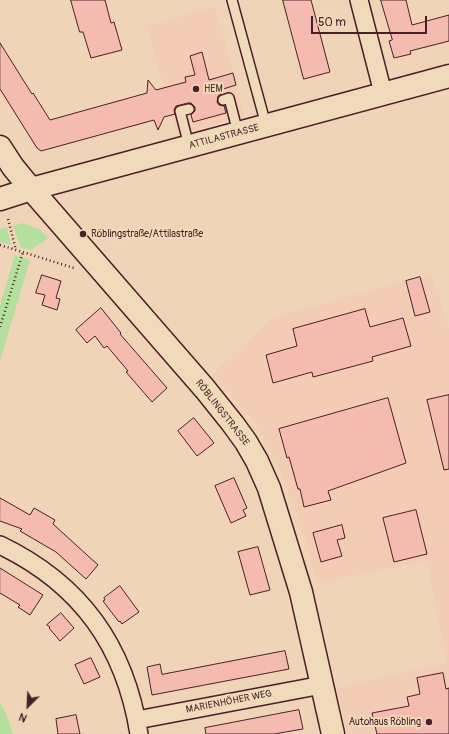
<!DOCTYPE html>
<meta charset="utf-8">
<style>
body{margin:0}
#map{position:relative;width:449px;height:734px;overflow:hidden;background:#f0d4b7;font-family:Pangolin,sans-serif}
canvas{display:block}
.north{position:absolute;left:8px;top:686px;width:40px;height:40px;-webkit-text-stroke:3px #efdab9;paint-order:stroke;rotate:204deg;font-size:11px;font-weight:700;line-height:16px;text-align:center;color:#4a1f2b}
.north::after{content:'';display:block;margin:auto;width:14px;height:18px;background:#4a1f2b;clip-path:polygon(50% 0,100% 100%,50% 72%,0 100%)}
.scale{position:absolute;left:311px;top:16px;width:116px;height:18px;box-sizing:border-box;border:2px solid #4a1f2b;border-top:0;padding-left:5px;font-size:12px;line-height:14px;white-space:nowrap;color:#4a1f2b;-webkit-text-stroke:3px #efdab9;paint-order:stroke}
</style>
<div id="map">
<canvas width="449" height="734"></canvas>
<div class="north">N</div>
<div class="scale">50 m</div>
</div>
<script>
const context = document.querySelector('canvas').getContext('2d');
context.lineJoin = 'round';
function paint(path, color) { context.fillStyle = color; context.fill(path, 'evenodd'); }
function stroke(path, color, width, dash) { context.strokeStyle = color; context.lineWidth = width; context.lineCap = dash ? 'butt' : 'round'; context.setLineDash(dash || []); context.stroke(path); }
function label(font, color, halo, rows, align = 'center') {
  context.font = font + ' Pangolin,sans-serif'; context.lineWidth = 4; context.setLineDash([]); context.textBaseline = 'middle'; context.strokeStyle = halo; context.fillStyle = color; for (const [text, x, y, turn = 0] of rows) {
    context.save(); context.translate(x, y); context.rotate((+turn || 0) * Math.PI / 180); context.textAlign = isNaN(turn) ? turn : align; if (halo) context.strokeText(text, 0, 0); context.fillText(text, 0, 0); context.restore();
  }
}
paint(new Path2D(`
 M 215,7 L 245,116 L 177,135 L 147,26 Z
 M 431,274 L 449,329 L 449,734 L 348,734 L 337,688 L 447,663 L 427,561 L 317,583 L 302,528 L 274,455 L 254,421 L 212,375 L 272,318 Z`), '#f2ccb5');
paint(new Path2D(`
 M 23,223 L 41,230 L 48,238 L 31,250 L 21,248 L 13,226 Z
 M 7,227 L 11,245 L 0,242 L 0,229 Z
 M 15,255 L 30,260 L 0,361 L 0,305 Z
 M 0,703 L 6,714 L 13,734 L 0,734 Z`), '#b4e09e');
const building = new Path2D(`
 M 71,0 L 105,0 L 111,23 L 114,22 L 122,50 L 91,58 L 83,32 L 80,32 Z
 M 283,0 L 311,0 L 330,72 L 304,79 Z
 M 381,0 L 406,0 L 412,25 L 449,15 L 449,41 L 410,51 L 411,54 L 394,58 L 389,41 L 392,40 Z
 M 0,43 L 32,94 L 33,93 L 50,120 L 147,93 L 148,80 L 156,90 L 186,82 L 185,77 L 195,75 L 190,56 L 202,52 L 209,80 L 233,73 L 236,85 L 220,90 L 221,94 L 218,96 L 217,102 L 219,105 L 224,106 L 226,113 L 193,122 L 191,115 L 195,111 L 195,107 L 191,103 L 188,103 L 176,106 L 174,110 L 175,114 L 164,117 L 158,130 L 154,120 L 41,151 L 37,148 L 0,89 Z
 M 42,275 L 61,281 L 56,298 L 60,299 L 57,310 L 42,305 L 45,295 L 36,293 Z
 M 420,277 L 430,312 L 415,316 L 406,281 Z
 M 101,308 L 121,333 L 120,334 L 167,388 L 152,402 L 126,372 L 128,371 L 107,346 L 104,348 L 95,336 L 87,343 L 76,330 Z
 M 365,309 L 370,327 L 403,318 L 411,346 L 372,357 L 373,361 L 313,377 L 312,372 L 273,383 L 266,355 L 297,346 L 293,329 Z
 M 449,395 L 449,469 L 444,470 L 427,400 Z
 M 388,398 L 406,463 L 328,491 L 331,500 L 304,507 L 300,489 L 298,489 L 289,457 L 287,458 L 279,429 Z
 M 194,418 L 214,443 L 197,456 L 178,431 Z
 M 234,478 L 247,508 L 243,510 L 246,516 L 231,523 L 215,486 Z
 M 0,498 L 30,515 L 34,508 L 55,520 L 53,524 L 98,565 L 86,579 L 56,552 L 20,531 L 22,529 L 0,521 Z
 M 416,510 L 427,554 L 394,562 L 383,518 Z
 M 342,525 L 345,538 L 337,540 L 342,556 L 321,562 L 313,533 Z
 M 258,547 L 270,590 L 250,595 L 238,552 Z
 M 0,568 L 43,595 L 30,615 L 18,607 L 20,605 L 0,593 Z
 M 120,586 L 139,612 L 122,624 L 120,621 L 119,622 L 103,601 L 105,600 L 104,598 Z
 M 61,613 L 74,628 L 60,641 L 49,628 L 50,627 L 47,625 Z
 M 285,651 L 289,669 L 152,695 L 147,667 L 160,664 L 162,674 Z
 M 91,658 L 100,677 L 84,684 L 75,665 Z
 M 443,673 L 446,689 L 449,688 L 449,734 L 377,734 L 372,713 L 409,706 L 407,697 L 420,694 L 417,678 Z
 M 299,710 L 303,729 L 274,734 L 206,734 L 205,728 Z
 M 76,715 L 80,734 L 58,734 L 56,719 Z`);
paint(building, '#f6bbb0');
stroke(building, '#4a1f2b', 1);
const service = new Path2D(`
 M 232,0 L 266,125
 M 223,100 L 229,98 L 238,133
 M 189,146 L 180,111 L 189,109`);
const minor = new Path2D(`
 M 359,0 L 383,93
 M 0,545 C 81,584 125,646 139,734
 M 137,720 L 322,685`);
const tertiary = new Path2D(`
 M 0,147 L 13,167 L 31,189 L 205,389 L 233,424 L 246,442 L 257,461 L 269,488 L 301,592 L 333,734`);
const secondary = new Path2D(`
 M 0,199 L 31,189 L 449,76`);
stroke(service, '#4a1f2b', 12);
stroke(minor, '#4a1f2b', 20);
stroke(tertiary, '#4a1f2b', 25);
stroke(secondary, '#4a1f2b', 25);
stroke(new Path2D(`
 M 8,219 L 16,250
 M 0,245 L 74,268
 M 0,327 L 23,252`), '#4a1f2b', 2.5, [1, 3]);
stroke(service, '#efdab9', 9);
stroke(minor, '#efdab9', 17);
stroke(tertiary, '#efdab9', 22);
stroke(secondary, '#efdab9', 22);
for (const [x, y, r, color] of [
 [196,89,4,"#4a1f2b"],
 [83,234,4,"#4a1f2b"],
 [429,722,4,"#4a1f2b"]
]) { const dot = new Path2D(); dot.arc(x, y, r, 0, 2 * Math.PI); context.fillStyle = color; context.fill(dot); stroke(dot, '#efdab9', 1.5); }
label('10px', '#4a1f2b', '#efdab9', [
 ["HEM",204,89],
 ["Röblingstraße/Attilastraße",91,234],
 ["Autohaus Röbling",421,722,"right"]
], 'left');
label('10px', '#4a1f2b', '#efdab9', [
 ["ATTILASTRASSE",224,137,-15],
 ["RÖBLINGSTRASSE",222,413,52],
 ["MARIENHÖHER WEG",229,702,-11]
]);
</script>
